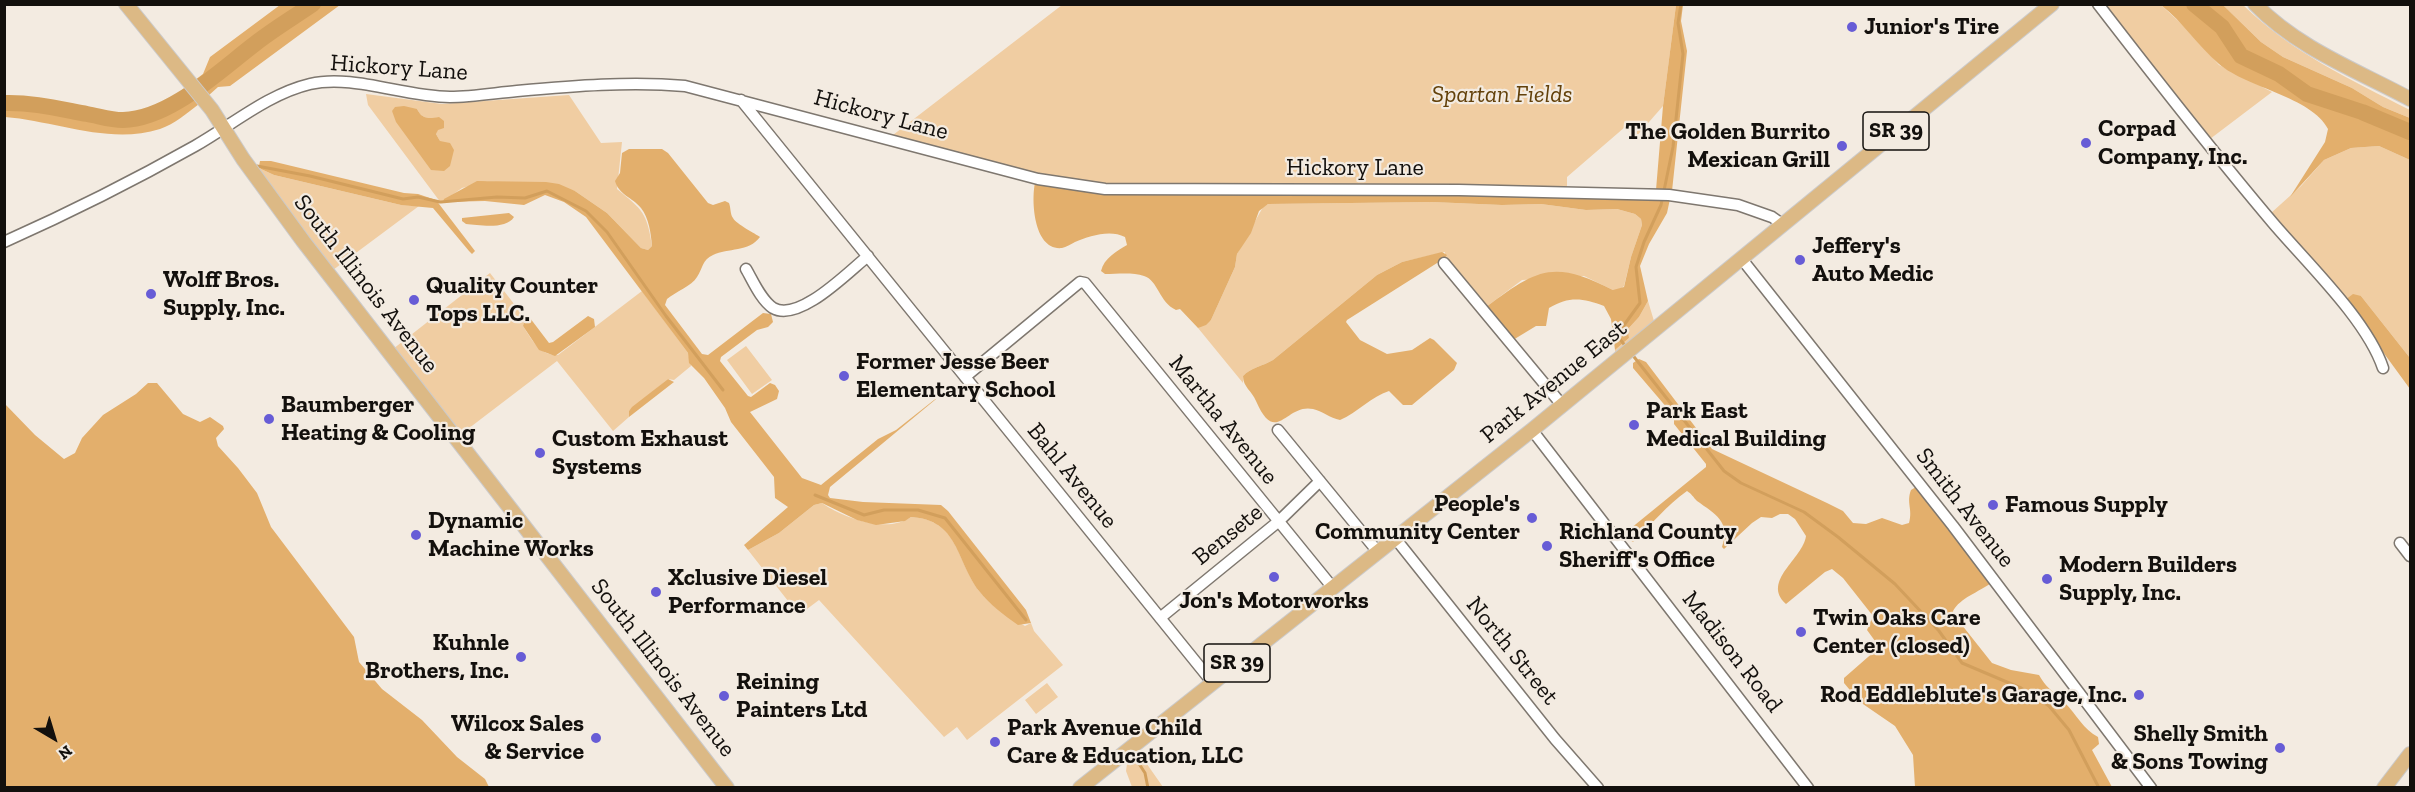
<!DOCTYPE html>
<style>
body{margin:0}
#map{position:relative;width:2415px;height:792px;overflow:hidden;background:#f3ebe1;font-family:"Zilla Slab",serif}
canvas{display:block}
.frame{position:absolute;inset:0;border:6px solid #13100d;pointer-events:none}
.north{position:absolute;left:24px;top:708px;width:60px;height:60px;-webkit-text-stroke:4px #f3ebe1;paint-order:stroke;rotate:142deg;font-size:16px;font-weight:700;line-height:24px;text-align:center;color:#13100d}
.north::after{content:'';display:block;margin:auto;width:21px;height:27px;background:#13100d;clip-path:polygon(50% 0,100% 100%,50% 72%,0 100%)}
</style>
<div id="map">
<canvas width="2415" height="792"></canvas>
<div class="frame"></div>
<div class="north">N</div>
</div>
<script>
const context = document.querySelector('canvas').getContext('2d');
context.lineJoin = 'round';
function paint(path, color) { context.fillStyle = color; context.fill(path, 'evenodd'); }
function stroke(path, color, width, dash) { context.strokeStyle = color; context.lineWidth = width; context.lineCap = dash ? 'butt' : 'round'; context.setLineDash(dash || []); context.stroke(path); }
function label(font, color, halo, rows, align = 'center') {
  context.font = font + ' "Zilla Slab",serif'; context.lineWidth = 4.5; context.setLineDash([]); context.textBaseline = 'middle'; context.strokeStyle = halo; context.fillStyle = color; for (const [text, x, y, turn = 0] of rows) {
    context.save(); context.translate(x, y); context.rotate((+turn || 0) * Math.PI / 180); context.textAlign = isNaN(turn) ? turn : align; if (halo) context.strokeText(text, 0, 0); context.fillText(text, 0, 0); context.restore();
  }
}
paint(new Path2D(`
 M 1062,5 L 1676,5 L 1663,106 L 1635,138 L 1625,127 L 1567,177 L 1567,187 L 1105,184 L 1037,175 L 893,135 Z
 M 2103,5 L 2161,5 L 2188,30 L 2219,65 L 2272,92 L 2210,139 Z
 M 2223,5 L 2243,5 C 2291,52 2351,80 2410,110 L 2410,118 L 2383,107 L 2352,88 L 2283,57 L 2261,42 Z
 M 366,94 L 442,104 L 569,95 L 601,143 L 622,142 L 617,189 C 643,210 647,213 652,246 L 648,250 L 641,248 L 607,213 L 575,191 L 487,181 L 462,188 L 441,203 L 368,105 ZM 417,109 C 422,119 428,119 439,118 L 436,134 L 440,141 L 392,111 Z
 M 2379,146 L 2410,160 L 2410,358 L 2361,296 L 2345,300 L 2271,213 L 2301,186 L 2324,160 L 2351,148 Z
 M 259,166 L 261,169 L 274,175 L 401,205 L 419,206 L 333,270 L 256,168 Z
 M 1432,202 L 1502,205 L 1541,204 L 1586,210 L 1617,209 L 1635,214 L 1641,219 L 1642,225 L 1631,257 L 1624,286 L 1620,290 L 1613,290 L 1584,276 L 1522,280 L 1486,307 L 1445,258 L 1445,252 L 1402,262 L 1377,275 L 1273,360 C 1263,366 1250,368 1243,376 L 1243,383 L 1198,328 L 1211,320 L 1235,267 L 1237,254 L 1263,207 L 1268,204 Z
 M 490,273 L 525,318 L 523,326 C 532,340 540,356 558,355 L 642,291 L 688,353 L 691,366 L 674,380 L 668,379 L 629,411 L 629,417 L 613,431 L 557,361 L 460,435 L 393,349 Z
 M 1648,301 L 1654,321 L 1615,353 L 1615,350 L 1629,338 L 1628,329 L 1639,317 Z
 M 746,346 L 772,380 L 752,394 L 727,360 Z
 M 822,503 C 843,518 888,534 911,517 C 960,520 956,562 980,592 C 992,607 1008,616 1025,626 L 1031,623 L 1034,631 L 1063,665 L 967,740 L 957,727 L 944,737 L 819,600 L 799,615 L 748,550 L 779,533 L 814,505 Z
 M 1047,683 L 1058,697 L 1036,714 L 1025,700 Z
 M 1138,756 L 1142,757 L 1163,787 L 1132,787 L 1126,771 L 1127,764 Z`), '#f0cda2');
paint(new Path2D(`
 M 280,5 L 340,5 L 230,86 L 218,87 L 208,96 L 195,80 L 203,74 L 210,57 Z
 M 1676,5 L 1683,5 L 1681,21 L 1687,51 L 1672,191 L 1656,190 L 1663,106 Z
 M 2161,5 L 2223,5 L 2261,42 L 2283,57 L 2352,88 L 2383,107 L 2410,118 L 2410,160 L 2379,146 L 2351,148 L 2324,160 L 2290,197 L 2325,142 L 2328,129 C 2312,97 2247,88 2219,64 C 2198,46 2183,22 2161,5 Z
 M 190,92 L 199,104 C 187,113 175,124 160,129 C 109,145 56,121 5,117 L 4,103 C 32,102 60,109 87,114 C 107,117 126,123 146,117 C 163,112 176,103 190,92 Z
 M 404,106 L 417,109 C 422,119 428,119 439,117 L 444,121 L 444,128 L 438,130 L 436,134 L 440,141 L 450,143 L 454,150 L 450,166 L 444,171 L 431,170 L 396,122 L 392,111 L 395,107 Z
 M 629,149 L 662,149 L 668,153 L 708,203 L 713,205 L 725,201 L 729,203 C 731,208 730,214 733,218 C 736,224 756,234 760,237 C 749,252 728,248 713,255 C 702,260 703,268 697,277 C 692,286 675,292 667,299 L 665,305 L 702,354 L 708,355 L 763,313 L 771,314 L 773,322 L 768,327 L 757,330 L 721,357 L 720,361 L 748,396 L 751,397 L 770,383 L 775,385 L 779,391 L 777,399 L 750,412 L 802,478 L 821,485 L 878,439 L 896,430 L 953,385 L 830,487 L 828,495 L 830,498 L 863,502 L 941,505 L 948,511 L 1026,610 L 1031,623 L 1018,625 C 1004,615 990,605 979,591 C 956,561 959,520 911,517 L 905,521 L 876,525 L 857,520 L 822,503 L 814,505 L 779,533 L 748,550 L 744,545 L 788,507 L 775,498 L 774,477 L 731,422 L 725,408 L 704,378 L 689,363 L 688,353 L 586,217 L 564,202 L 545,195 L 524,205 L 485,201 L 443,202 L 444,199 L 477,181 L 546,182 L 559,184 L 575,191 L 607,213 L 641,248 L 648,250 L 652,246 C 651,234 649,218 641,208 C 632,197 619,195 615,181 L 620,173 L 622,153 Z
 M 260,161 L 271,161 L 404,193 L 418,194 L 436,200 L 475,251 L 472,254 L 469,251 L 433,208 L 401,205 L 274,175 L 261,169 L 259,166 Z
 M 1035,183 L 1064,189 L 1104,193 L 1565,196 L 1670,199 L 1667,213 L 1649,244 L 1640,266 L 1648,301 L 1639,317 L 1628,329 L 1629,338 L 1615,350 L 1611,319 L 1604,306 C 1583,298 1569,296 1549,308 L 1546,326 L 1536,326 L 1513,340 L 1486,307 C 1537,269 1553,259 1613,290 L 1624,287 L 1631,257 L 1642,225 L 1641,219 L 1635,214 L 1617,209 L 1586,210 L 1541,204 L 1502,205 L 1432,202 L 1268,204 L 1259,211 L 1251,233 L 1237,254 L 1235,267 L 1211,320 L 1206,325 L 1198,328 L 1180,309 L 1176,310 C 1159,302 1158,280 1144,276 C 1133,272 1117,274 1105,274 L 1101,271 C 1104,258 1117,251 1127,245 L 1125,237 C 1110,229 1089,236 1075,242 C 1071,244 1066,247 1062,248 C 1034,251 1031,201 1035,183 Z
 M 509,213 L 514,217 C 506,230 479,225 466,224 L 462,221 L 462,218 Z
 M 1442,252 L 1447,255 L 1445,258 L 1347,320 L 1346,322 L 1360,340 L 1387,354 L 1412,350 L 1430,338 L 1434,340 L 1457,363 L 1454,370 L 1412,405 L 1403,405 L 1389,391 C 1372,396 1357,413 1340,420 C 1330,418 1322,411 1313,409 C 1286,403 1276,447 1256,401 C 1252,391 1243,387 1243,376 C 1250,368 1263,366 1273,360 L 1377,275 L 1402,262 Z
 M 2353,294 L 2361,296 L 2410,358 L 2410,389 L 2345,300 Z
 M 588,316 L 594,319 L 595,327 L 555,356 L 539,350 L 523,326 L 525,318 L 530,318 L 549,343 L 553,342 Z
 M 1639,359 L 1646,362 L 1712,449 L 1827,503 L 1843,511 L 1853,523 L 1866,524 L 1882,518 L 1902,525 L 1909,523 C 1913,509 1906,503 1911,490 L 1916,487 L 1991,583 C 1979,592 1960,598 1953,611 L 1954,615 L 1992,663 L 2011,670 L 2039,675 C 2048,691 2055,691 2065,703 C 2077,715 2083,729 2098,737 L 2099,744 L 2092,750 L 2112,787 L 1915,787 L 1913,755 L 1895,726 L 1860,702 L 1844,683 L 1844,678 L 1876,650 L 1875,641 L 1867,630 L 1873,616 L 1843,578 L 1832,569 L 1825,572 L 1786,604 C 1761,581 1803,559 1806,536 L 1795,519 L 1788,514 L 1780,514 L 1772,518 L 1761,517 L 1752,523 L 1724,549 L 1722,547 C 1731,521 1715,514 1697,501 C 1693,497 1692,494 1687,491 C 1667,505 1651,525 1633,542 L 1628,539 L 1625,533 L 1706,467 L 1706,464 L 1674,424 L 1674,416 L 1633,368 L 1633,363 Z
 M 668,379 L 674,382 L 629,417 L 629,411 L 632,407 Z
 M 148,383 L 157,383 L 183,414 L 200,422 L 210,417 L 223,426 L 224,429 L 216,438 L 218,446 L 238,468 L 257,493 L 271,527 L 354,637 L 359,662 L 382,689 L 422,720 L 457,757 L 485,779 L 489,787 L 5,787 L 5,404 L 35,435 L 64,459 L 75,453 L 82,438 L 103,415 L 136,394 Z`), '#e3af6c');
stroke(new Path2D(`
 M 257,166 L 310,176 L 403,199 L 418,197 L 440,202
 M 441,202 L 497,197 L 525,198 L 547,191 L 586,211 L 607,232 L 666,316 L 723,390
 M 1627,348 L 1619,338 L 1619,332 L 1640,303 L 1636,267 L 1644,242 L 1661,205 L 1673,147 L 1683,54 L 1678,23 L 1681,4
 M 1631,353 L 1724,471 L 1741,483 L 1804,512 L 1838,537 L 1895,584 L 1939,631 L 1962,663 L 2021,688 L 2049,706 L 2069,730 L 2099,788
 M 815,495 L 864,515 L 884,510 L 918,510 L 945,518 L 1026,620
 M 1136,759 L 1145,773 L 1148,788`), '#d29f5c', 3);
stroke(new Path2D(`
 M 2194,4 L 2222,27 L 2241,56 L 2279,74 L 2307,94 L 2362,112 L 2410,132
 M 4,103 C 32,102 60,109 87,114 C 99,116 110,120 123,120 C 170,119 219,71 256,43 C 274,29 294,17 313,4`), '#d29f5c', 16);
const minor = new Path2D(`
 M 2098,4 C 2155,78 2213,152 2273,223 C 2307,263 2367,320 2383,368
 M 741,100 L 1212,682
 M 4,242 C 69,213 133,181 195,146 C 232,125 268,94 310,84 C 353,74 404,97 450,97 C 472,97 495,93 517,91 C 573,86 630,81 685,86 L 1038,179 L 1105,189 L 1459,190 L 1669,195 L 1738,205 L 1772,217 L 1782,224
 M 1741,258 L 1953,526 L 2151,788
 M 1444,263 L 1562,405
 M 746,269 C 753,281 761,300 773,308 C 799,323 848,272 868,256
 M 965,377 L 1080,282 L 1085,283 L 1333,588
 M 1278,430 L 1378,552
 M 1532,430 L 1808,788
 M 1395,538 L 1555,739 L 1598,788
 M 2400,543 L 2410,556
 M 1160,618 L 1279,521 L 1320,481`);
const major = new Path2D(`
 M 126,4 L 212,110 L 243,159 L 303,241 L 727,788
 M 2255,4 C 2297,48 2358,71 2410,99
 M 1080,788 L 1532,430 L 2052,4
 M 2384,788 L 2410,754`);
stroke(minor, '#7e776f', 13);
stroke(major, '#cbcaca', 16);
stroke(minor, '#fff', 10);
stroke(major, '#dcb985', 14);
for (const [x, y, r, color] of [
 [1852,27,6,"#675cd6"],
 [2086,143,6,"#675cd6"],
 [1842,146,6,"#675cd6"],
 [1800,260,6,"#675cd6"],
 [151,294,6,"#675cd6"],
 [414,300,6,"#675cd6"],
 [844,376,6,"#675cd6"],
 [269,419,6,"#675cd6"],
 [1634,425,6,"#675cd6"],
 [540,453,6,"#675cd6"],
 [1993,505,6,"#675cd6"],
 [1532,518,6,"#675cd6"],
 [416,535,6,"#675cd6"],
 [1547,546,6,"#675cd6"],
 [1274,577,6,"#675cd6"],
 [2047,579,6,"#675cd6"],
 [656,592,6,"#675cd6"],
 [1801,632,6,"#675cd6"],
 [521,657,6,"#675cd6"],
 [2139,695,6,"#675cd6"],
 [724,696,6,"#675cd6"],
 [596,738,6,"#675cd6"],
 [995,742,6,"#675cd6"],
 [2280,748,6,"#675cd6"]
]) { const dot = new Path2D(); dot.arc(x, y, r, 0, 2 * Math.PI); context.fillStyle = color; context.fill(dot); stroke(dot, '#f3ebe1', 2); }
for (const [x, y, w] of [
 [1896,131,66],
 [1237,663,66]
]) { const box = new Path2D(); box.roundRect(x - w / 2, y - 19, w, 38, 4.5); context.fillStyle = '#f3ebe1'; context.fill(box); stroke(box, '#13100d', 1.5); }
label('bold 22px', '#13100d', null, [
 ["SR 39",1896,131],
 ["SR 39",1237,663]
]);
label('bold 24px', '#13100d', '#f3ebe1', [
 ["Junior's Tire",1864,27],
 ["Corpad",2098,129],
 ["Company, Inc.",2098,157],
 ["The Golden Burrito",1830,132,"right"],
 ["Mexican Grill",1830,160,"right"],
 ["Jeffery's",1812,246],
 ["Auto Medic",1812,274],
 ["Wolff Bros.",163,280],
 ["Supply, Inc.",163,308],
 ["Quality Counter",426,286],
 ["Tops LLC.",426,314],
 ["Former Jesse Beer",856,362],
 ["Elementary School",856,390],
 ["Baumberger",281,405],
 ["Heating & Cooling",281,433],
 ["Park East",1646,411],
 ["Medical Building",1646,439],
 ["Custom Exhaust",552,439],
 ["Systems",552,467],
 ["People's",1520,504,"right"],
 ["Community Center",1520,532,"right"],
 ["Famous Supply",2005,505],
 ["Dynamic",428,521],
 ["Machine Works",428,549],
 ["Richland County",1559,532],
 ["Sheriff's Office",1559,560],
 ["Modern Builders",2059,565],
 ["Supply, Inc.",2059,593],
 ["Xclusive Diesel",668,578],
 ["Performance",668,606],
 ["Jon's Motorworks",1274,601,"center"],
 ["Twin Oaks Care",1813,618],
 ["Center (closed)",1813,646],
 ["Kuhnle",509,643,"right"],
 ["Brothers, Inc.",509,671,"right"],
 ["Reining",736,682],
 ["Painters Ltd",736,710],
 ["Rod Eddleblute's Garage, Inc.",2127,695,"right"],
 ["Wilcox Sales",584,724,"right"],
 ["& Service",584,752,"right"],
 ["Park Avenue Child",1007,728],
 ["Care & Education, LLC",1007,756],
 ["Shelly Smith",2268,734,"right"],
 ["& Sons Towing",2268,762,"right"]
], 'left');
label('24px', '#13100d', '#f3ebe1', [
 ["Hickory Lane",399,68,4],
 ["Hickory Lane",881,115,15],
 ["Hickory Lane",1355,168],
 ["South Illinois Avenue",366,284,52],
 ["Park Avenue East",1554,382,-39],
 ["Martha Avenue",1223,420,51],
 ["Bahl Avenue",1072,476,51],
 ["Smith Avenue",1965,508,52],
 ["Bensete",1228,535,-39],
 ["North Street",1512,651,51],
 ["Madison Road",1732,652,52],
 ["South Illinois Avenue",663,668,52]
]);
label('italic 24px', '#63410a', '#f3ebe1', [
 ["Spartan Fields",1502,95]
]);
</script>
